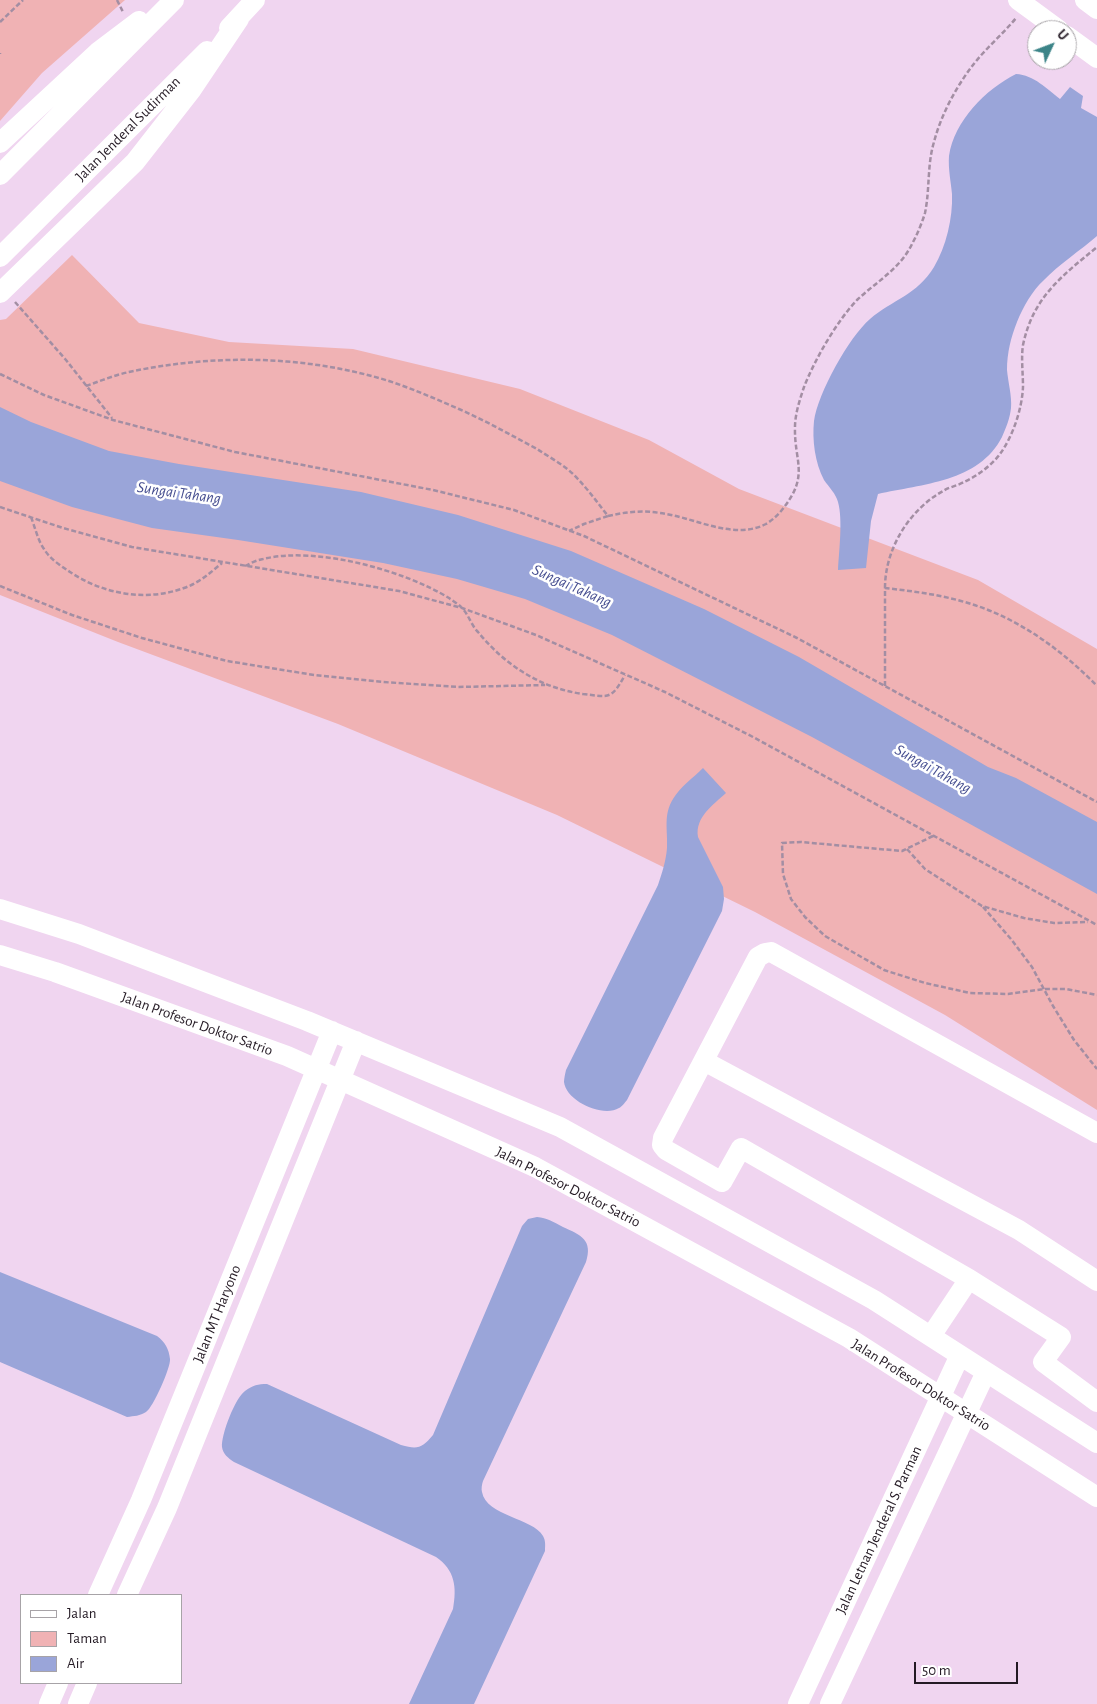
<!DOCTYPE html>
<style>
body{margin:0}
#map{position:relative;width:1097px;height:1704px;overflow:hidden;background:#f0d5f0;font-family:"Alegreya Sans",sans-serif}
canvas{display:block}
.legend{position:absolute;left:20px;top:1594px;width:162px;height:90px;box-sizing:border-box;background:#fff;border:1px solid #a7a3a7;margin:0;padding:6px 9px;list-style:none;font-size:15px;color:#241a24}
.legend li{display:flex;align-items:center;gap:10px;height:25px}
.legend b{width:25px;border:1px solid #a7a3a7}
.north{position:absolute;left:1027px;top:20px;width:50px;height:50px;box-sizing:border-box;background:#fff;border:1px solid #a7a3a7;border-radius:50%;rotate:47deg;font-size:14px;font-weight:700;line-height:20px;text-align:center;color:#241a24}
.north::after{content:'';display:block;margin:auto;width:18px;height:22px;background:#3c8488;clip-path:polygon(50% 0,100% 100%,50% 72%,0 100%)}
.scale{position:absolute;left:914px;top:1662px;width:104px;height:22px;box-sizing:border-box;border:2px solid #241a24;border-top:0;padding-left:6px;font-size:15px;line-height:18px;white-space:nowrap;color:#241a24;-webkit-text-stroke:4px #fff;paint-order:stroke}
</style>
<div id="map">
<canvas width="1097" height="1704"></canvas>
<ul class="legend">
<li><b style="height:6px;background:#fff"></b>Jalan</li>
<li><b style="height:14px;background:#f0b2b4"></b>Taman</li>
<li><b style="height:14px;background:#9aa5d9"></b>Air</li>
</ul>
<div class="north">U</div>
<div class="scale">50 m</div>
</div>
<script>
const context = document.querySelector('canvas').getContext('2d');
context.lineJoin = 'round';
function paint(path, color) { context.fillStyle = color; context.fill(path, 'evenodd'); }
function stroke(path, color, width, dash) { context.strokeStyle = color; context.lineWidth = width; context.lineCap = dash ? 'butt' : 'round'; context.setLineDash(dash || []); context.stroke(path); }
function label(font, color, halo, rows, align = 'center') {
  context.font = font + ' "Alegreya Sans",sans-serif'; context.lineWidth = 5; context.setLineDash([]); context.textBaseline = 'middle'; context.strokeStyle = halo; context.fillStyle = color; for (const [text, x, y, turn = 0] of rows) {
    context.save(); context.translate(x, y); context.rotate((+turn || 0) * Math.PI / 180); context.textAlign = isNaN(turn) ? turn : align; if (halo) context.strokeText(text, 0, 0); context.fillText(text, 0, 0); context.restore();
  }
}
paint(new Path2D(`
 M 0,0 L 125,0 L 42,73 L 0,121 Z
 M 72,255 L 139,323 L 229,342 L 353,349 L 520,389 L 649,440 L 739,489 L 978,580 L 1097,649 L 1097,1110 L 945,1015 L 755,912 L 557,815 L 338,724 L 118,642 L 0,595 L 0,320 L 6,319 Z`), '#f0b2b4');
paint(new Path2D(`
 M 1016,74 C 1034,75 1047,89 1060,99 L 1070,87 L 1083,96 L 1081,108 L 1097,117 L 1097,236 C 1081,250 1058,265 1044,280 C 1032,291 1023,307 1017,322 C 1011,337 1007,353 1007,370 C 1008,382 1012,396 1011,408 C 1010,418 1006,428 1002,437 C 979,482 922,484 878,494 L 871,521 L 866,568 L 838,570 C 839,551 843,520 838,502 C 836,494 829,487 824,480 C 815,463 812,440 814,421 C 818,393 849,337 870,319 C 892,300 917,295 934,267 C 946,247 953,218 952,194 C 951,182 948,169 949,156 C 954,121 986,89 1016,74 Z
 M 0,407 L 31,422 L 109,451 L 179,464 L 361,492 L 458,515 L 571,551 L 704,609 L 799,657 L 988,767 L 1016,778 L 1097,822 L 1097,894 L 812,737 L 612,635 L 525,599 L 457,579 L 383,563 L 238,540 L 152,528 L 72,507 L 0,481 Z
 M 703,768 L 726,793 C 713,805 695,817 698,837 L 723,887 L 724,899 L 722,911 L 627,1100 C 625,1102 622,1107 619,1108 C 603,1118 566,1101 564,1082 C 564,1079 565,1074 566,1070 L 658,885 C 662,873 666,861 667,848 C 668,830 663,815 673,799 C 680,787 693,778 703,768 Z
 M 537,1217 C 547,1218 554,1222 563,1227 C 581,1235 593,1240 586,1262 L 483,1481 C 482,1484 481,1489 482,1492 C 486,1516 533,1518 543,1536 C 546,1541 545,1546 545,1551 L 474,1704 L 409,1704 L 453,1609 C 457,1587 455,1570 436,1557 L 234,1462 C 228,1458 223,1454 222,1447 C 221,1435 235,1398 245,1391 C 253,1385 258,1384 267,1384 L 401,1445 C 418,1450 422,1448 433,1435 L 522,1226 L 528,1219 Z
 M 0,1272 L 157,1336 C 165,1342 169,1349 170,1359 C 171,1367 153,1408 146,1412 C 140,1416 134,1416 127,1417 L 0,1362 Z`), '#9aa5d9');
stroke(new Path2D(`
 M 117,0 L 123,12
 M 0,22 L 23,0
 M 0,53 L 0,54
 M 15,302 L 66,360 L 112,418
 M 0,374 L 44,395 L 113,420 L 235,452 L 433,490 L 514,510 L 584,536 L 797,638 L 1097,802
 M 86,386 C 100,381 115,375 129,372 C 214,354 305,355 389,381 C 413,389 436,399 459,409 C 486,421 511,435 537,449 C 549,457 564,465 574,475 C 587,488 597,502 608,516 L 584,524 L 569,531
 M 0,507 L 63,528 L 132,547 L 399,591 L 462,608 L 536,635 L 665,692 L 753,737 L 1097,925
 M 608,516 C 625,512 642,510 660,513 C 694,517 733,541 766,524 C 774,519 780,513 785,506 C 809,474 794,461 795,427 C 795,414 800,399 804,387 C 815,359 837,321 857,300 C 876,282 900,269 912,244 C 917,235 922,223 925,213 C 930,189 927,165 934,142 C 941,115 956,87 973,65 C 986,48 1003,34 1016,18
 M 31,517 C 35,527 38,541 44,549 C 50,559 61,566 70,572 C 103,594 146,602 184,588 C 199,583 210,573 222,563
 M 245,566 C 251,563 257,560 263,559 C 316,546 403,570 449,598 C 453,601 458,604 461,607 C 468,613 471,625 478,632 C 505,665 540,688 583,694 C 610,697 611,700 625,675
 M 0,586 L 72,615 L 142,638 L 227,661 L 314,675 L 383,682 L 458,687 L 545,685
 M 885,588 C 885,549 909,510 943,491 C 949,487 957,486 964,482 C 977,476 991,466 1000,454 C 1013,436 1022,409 1023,387 C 1023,373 1021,358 1023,345 C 1033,297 1062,276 1097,247
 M 885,686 L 885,588 C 911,591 936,594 961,601 C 1014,615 1060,648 1097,686
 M 933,836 L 902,851 L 801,842 L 782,843 L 783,874 L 791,899 L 805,917 L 825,936 L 884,970 L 925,983 L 970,993 L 1008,994 L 1044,989 L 1066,989 L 1097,995
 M 907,849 L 925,869 L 982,906 L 1024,918 L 1054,923 L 1088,922
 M 983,907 L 1011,939 L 1032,967 L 1053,1006 L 1074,1040 L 1097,1069`), '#a38ea3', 2.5, [5, 2.5]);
stroke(new Path2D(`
 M 1018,0 L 1059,30
 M 1085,0 L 1097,9
 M 229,28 L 255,0
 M 1067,36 L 1097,58
 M 0,143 L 98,52 L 139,21
 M 0,175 L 174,0
 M 0,257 L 207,51
 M 0,293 L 135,162 L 192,89 L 239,19
 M 0,909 L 79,934 L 307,1021 L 560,1127 L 874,1300 L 1097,1443
 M 0,955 L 55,972 L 287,1056 L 535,1167 L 849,1338 L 1097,1497
 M 704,1061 L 1019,1230 L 1097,1281
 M 1097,1133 L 771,952 L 765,953 L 758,957 L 663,1138 L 662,1145 L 666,1150 L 722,1182 L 741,1148 L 969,1279 L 1061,1337 L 1043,1362 L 1097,1402
 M 931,1336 L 969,1279
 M 98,1595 L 141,1500 L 332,1031
 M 127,1595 L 167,1508 L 356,1041
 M 49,1704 L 58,1683
 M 78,1704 L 87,1683
 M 798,1704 L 960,1355
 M 830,1704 L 986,1372`), '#fff', 20);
label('15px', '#241a24', '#fff', [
 ["Jalan Jenderal Sudirman",128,129,-45],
 ["Jalan Profesor Doktor Satrio",197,1024,20],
 ["Jalan Profesor Doktor Satrio",568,1187,27],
 ["Jalan MT Haryono",217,1314,-68],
 ["Jalan Profesor Doktor Satrio",921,1385,32],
 ["Jalan Letnan Jenderal S. Parman",879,1530,-65]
]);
label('italic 16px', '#464e90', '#fff', [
 ["Sungai Tahang",179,493,8],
 ["Sungai Tahang",572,586,24],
 ["Sungai Tahang",933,769,29]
]);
</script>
